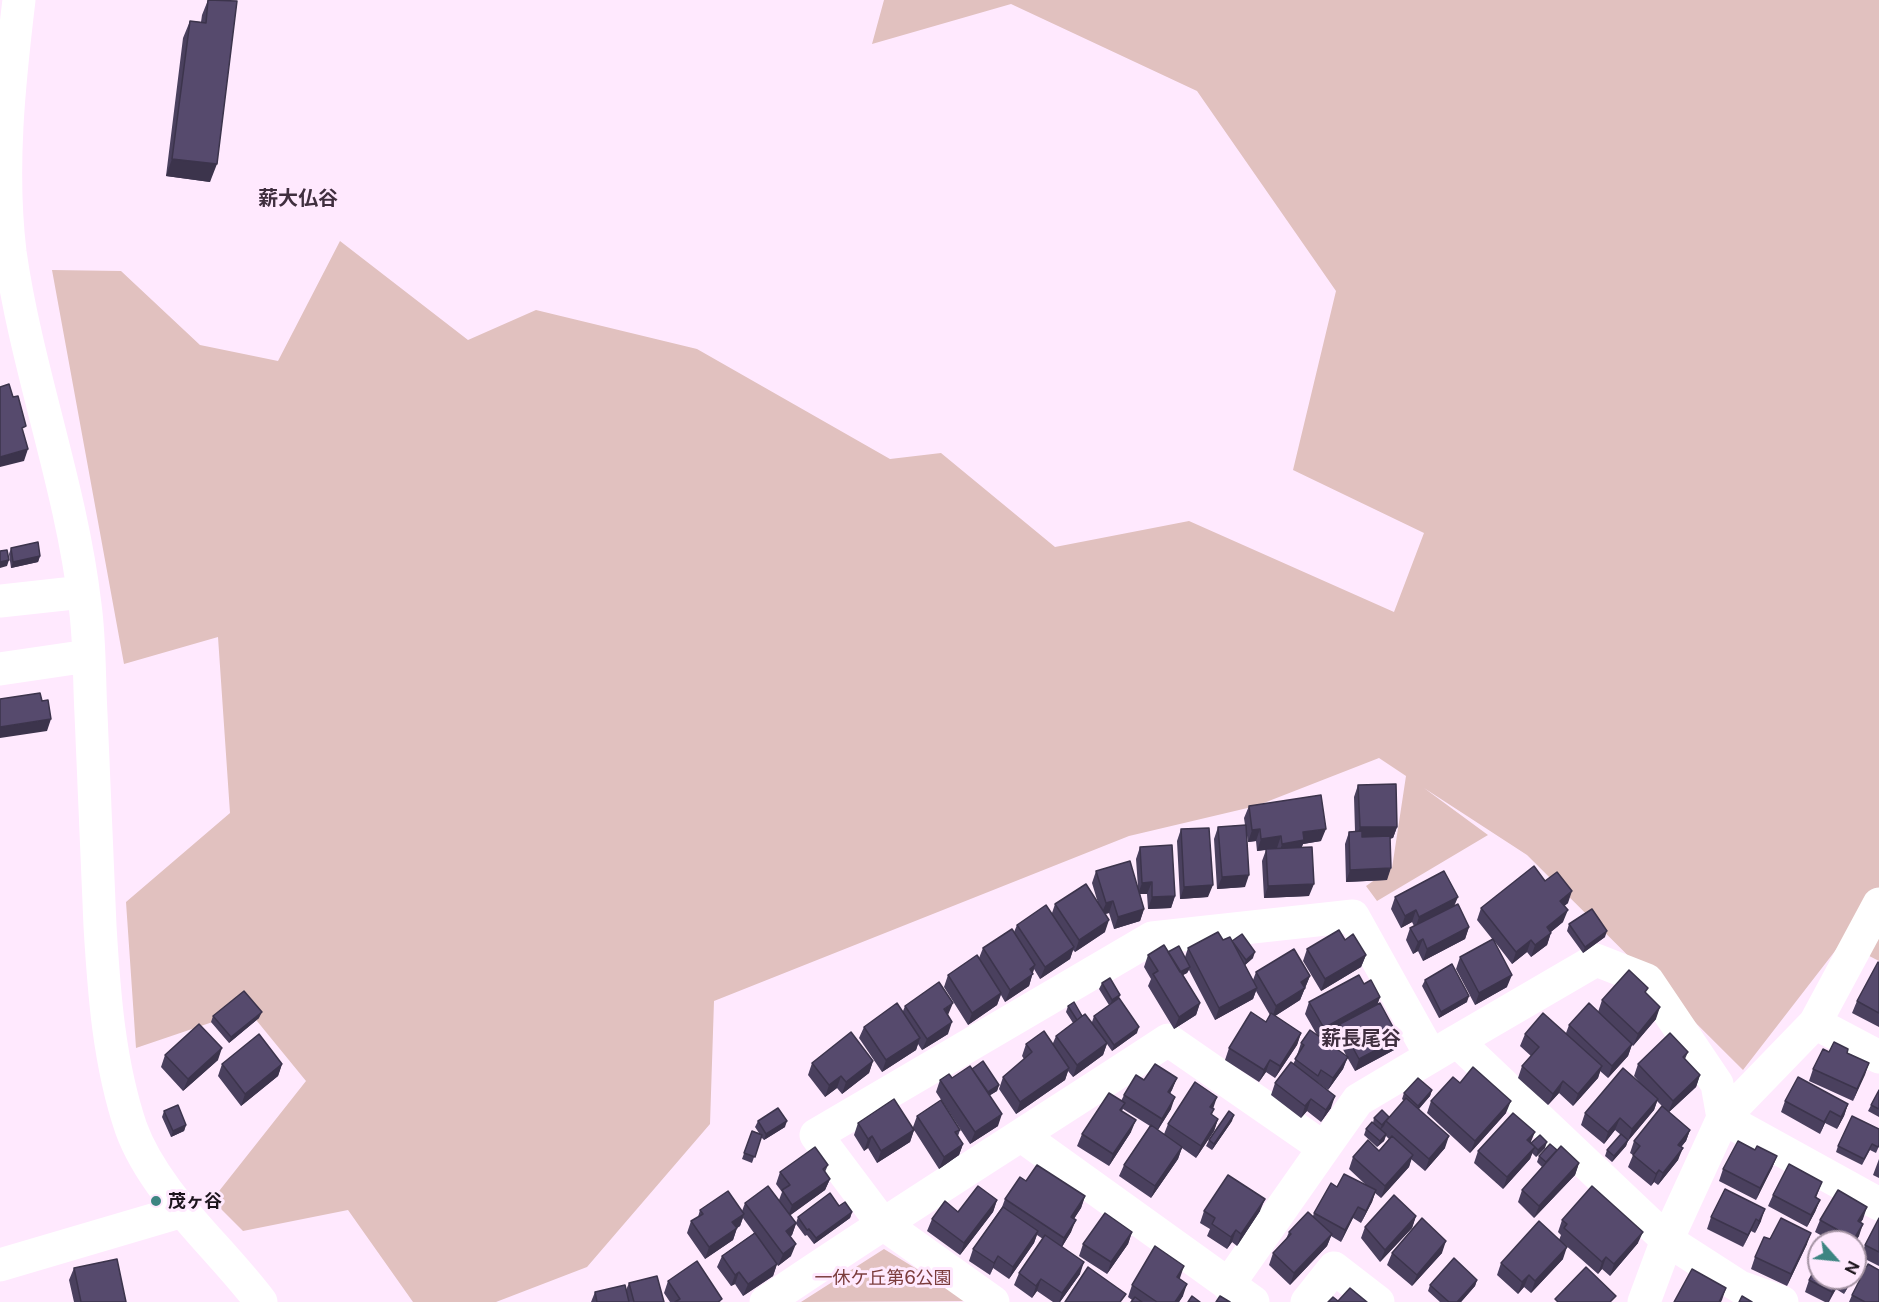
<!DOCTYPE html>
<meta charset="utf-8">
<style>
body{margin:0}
#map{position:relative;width:1879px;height:1302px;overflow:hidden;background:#ffe9fe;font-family:"Public Sans",sans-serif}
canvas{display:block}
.north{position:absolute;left:1807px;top:1230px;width:60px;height:60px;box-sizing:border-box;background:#ffe9fe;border:2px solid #a594a4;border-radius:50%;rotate:117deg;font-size:16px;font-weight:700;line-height:24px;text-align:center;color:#1d151d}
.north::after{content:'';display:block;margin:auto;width:21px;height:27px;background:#3d8582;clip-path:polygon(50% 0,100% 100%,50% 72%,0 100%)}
</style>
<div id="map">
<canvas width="1879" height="1302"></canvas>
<div class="north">N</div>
</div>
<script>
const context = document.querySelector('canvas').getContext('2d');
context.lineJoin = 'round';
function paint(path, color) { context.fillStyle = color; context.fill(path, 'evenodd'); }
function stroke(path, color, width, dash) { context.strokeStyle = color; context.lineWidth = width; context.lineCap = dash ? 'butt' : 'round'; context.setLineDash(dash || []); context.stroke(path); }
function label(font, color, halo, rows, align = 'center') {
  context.font = font + ' "Public Sans","Noto Sans JP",sans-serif'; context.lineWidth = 6; context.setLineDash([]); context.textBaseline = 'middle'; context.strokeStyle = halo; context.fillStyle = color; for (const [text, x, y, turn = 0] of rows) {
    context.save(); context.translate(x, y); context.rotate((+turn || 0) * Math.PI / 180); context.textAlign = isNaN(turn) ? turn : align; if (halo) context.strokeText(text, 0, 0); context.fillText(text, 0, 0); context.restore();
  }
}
paint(new Path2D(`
 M 884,0 L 1879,0 L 1879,961 L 1842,942 L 1743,1070 L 1527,855 L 1424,788 L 1488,835 L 1377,901 L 1366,886 L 1392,868 L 1406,776 L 1379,758 L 1256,806 L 1129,836 L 714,1001 L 710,1124 L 587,1267 L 496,1302 L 413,1302 L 348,1210 L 243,1231 L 212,1200 L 306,1081 L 248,1010 L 136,1048 L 126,902 L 230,813 L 218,637 L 124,664 L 52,270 L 121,271 L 200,345 L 278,361 L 340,241 L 468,340 L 536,310 L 697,349 L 890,459 L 941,453 L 1055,547 L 1189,521 L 1394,612 L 1424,533 L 1293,470 L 1336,291 L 1197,91 L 1011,4 L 872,44 Z
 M 884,1249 L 969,1301 L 801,1302 Z`), '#e1c1bf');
stroke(new Path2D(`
 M 19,0 C 9,83 0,168 10,252 C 27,371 71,485 85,605 C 90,641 89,678 91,714 C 94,785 97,855 100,926 C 104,993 109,1063 131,1128 C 155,1194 219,1246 261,1302
 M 0,601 L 83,592
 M 0,669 L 88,656
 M 1815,1023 L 1879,1057
 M 1457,1041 L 1596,960 L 1647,980 L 1717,1084 L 1723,1118 L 1879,1204
 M 1022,1136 L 1253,1302
 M 0,1265 L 183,1211
 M 1228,1285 L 1324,1148
 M 766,1302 C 898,1212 1034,1128 1168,1040 L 1324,1148 L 1358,1100 L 1457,1041 L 1667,1240 L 1740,1287 L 1782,1302
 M 993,1302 L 882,1223 L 816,1135 L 1152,938 L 1353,916 L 1431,1056
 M 1307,1302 L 1334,1268 L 1378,1302
 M 1644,1302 L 1667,1240 L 1723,1118 L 1815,1023 L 1879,904`), '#fff', 33);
paint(new Path2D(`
 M 208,0 L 230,0 L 210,182 L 166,176 L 183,38 L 190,21 L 201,22 L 202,15 Z
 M 11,548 L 40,556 L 38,562 L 11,568 L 9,554 Z
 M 1358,785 L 1397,827 L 1393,838 L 1390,839 L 1387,880 L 1346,882 L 1345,844 L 1349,832 L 1355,831 L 1354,797 Z
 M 1249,806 L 1321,841 L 1303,844 L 1301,848 L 1309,896 L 1264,898 L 1262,861 L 1266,850 L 1257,851 L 1256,841 L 1248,842 L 1246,829 L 1245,887 L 1217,889 L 1214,839 L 1218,827 L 1245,825 L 1244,818 Z
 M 1181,829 L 1208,897 L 1180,899 L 1177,841 Z
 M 1140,847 L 1175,896 L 1171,908 L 1148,909 L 1147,894 L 1140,894 L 1144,909 L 1140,921 L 1114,929 L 1109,913 L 1105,914 L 1105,932 L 1075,952 L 1073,950 L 1070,959 L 1040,979 L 1034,969 L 1029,986 L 1005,1002 L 1001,995 L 997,1005 L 968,1025 L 944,987 L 948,975 L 979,958 L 983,948 L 1014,932 L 1017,925 L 1052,913 L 1055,904 L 1098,903 L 1092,883 L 1096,871 L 1138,887 L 1136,859 Z
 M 1545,881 L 1568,903 L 1564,906 L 1563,922 L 1551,932 L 1547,945 L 1531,957 L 1527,952 L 1512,964 L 1495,942 L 1507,987 L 1475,1005 L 1456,969 L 1460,957 L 1493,940 L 1477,920 L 1481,908 Z
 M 1395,897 L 1455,906 L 1469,927 L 1465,939 L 1423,961 L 1418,951 L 1413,954 L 1406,940 L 1410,928 L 1414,926 L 1412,922 L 1401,928 L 1391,909 Z
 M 1569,924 L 1605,937 L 1583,953 L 1567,931 Z
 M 1223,940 L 1232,941 L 1253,958 L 1245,965 L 1253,980 L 1256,972 L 1310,976 L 1300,1000 L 1275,1016 L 1301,1033 L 1297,1045 L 1275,1078 L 1266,1072 L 1259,1082 L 1225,1060 L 1229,1048 L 1266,1022 L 1270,1015 L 1256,991 L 1253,999 L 1215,1020 L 1189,970 L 1187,973 L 1183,975 L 1200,1003 L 1196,1015 L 1174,1029 L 1148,986 L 1151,979 L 1144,967 L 1148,955 L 1168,952 L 1185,957 L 1188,948 Z
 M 1307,949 L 1366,955 L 1361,967 L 1321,991 L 1303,961 Z
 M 1879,963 L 1879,1027 L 1852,1013 L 1857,1001 Z
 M 1425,980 L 1467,1002 L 1439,1018 L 1422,986 Z
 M 1102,983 L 1119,998 L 1137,1033 L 1112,1051 L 1107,1044 L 1103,1055 L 1073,1077 L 1068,1071 L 1065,1080 L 1016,1114 L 999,1089 L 1003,1077 L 1024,1059 L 1022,1056 L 1026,1044 L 1053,1043 L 1056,1036 L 1073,1023 L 1066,1012 L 1068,1006 L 1092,1022 L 1094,1016 L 1109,1005 L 1099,989 Z
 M 1364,984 L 1380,997 L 1377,1004 L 1399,1038 L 1394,1050 L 1355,1071 L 1347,1057 L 1343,1069 L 1328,1090 L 1317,1082 L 1331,1108 L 1321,1122 L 1307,1111 L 1301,1118 L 1271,1095 L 1275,1083 L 1293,1064 L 1298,1055 L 1297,1055 L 1301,1043 L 1317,1035 L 1305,1014 L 1309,1002 ZM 1339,1029 L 1336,1036 L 1347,1057 L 1322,1039 Z
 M 1646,994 L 1656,1019 L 1633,1046 L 1632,1045 L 1628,1056 L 1608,1078 L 1600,1071 L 1598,1078 L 1573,1106 L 1559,1093 L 1548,1105 L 1518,1078 L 1522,1066 L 1531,1056 L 1520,1046 L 1525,1034 L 1566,1033 L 1569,1025 L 1598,1012 L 1602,1000 Z
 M 905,1006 L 948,1015 L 948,1034 L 922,1050 L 918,1044 L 916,1050 L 882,1072 L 859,1038 L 864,1027 L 903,1011 Z
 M 213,1016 L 259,1018 L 229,1043 L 211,1022 Z
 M 1688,1052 L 1685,1059 L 1700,1075 L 1696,1087 L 1669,1112 L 1690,1130 L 1686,1141 L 1681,1147 L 1678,1160 L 1658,1185 L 1654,1182 L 1651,1186 L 1628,1167 L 1633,1155 L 1630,1153 L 1634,1141 L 1664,1108 L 1657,1101 L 1654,1110 L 1628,1141 L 1626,1146 L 1612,1162 L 1605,1156 L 1607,1150 L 1621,1135 L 1615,1130 L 1604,1144 L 1581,1125 L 1585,1113 L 1640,1083 L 1634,1076 L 1638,1064 Z
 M 1829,1052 L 1847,1053 L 1869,1063 L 1853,1101 L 1809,1081 L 1813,1069 Z
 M 165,1055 L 218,1060 L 183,1091 L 161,1067 Z
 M 873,1061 L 869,1073 L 842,1094 L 837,1088 L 825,1097 L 808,1075 L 812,1063 Z
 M 222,1064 L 282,1064 L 278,1076 L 241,1106 L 218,1076 Z
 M 972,1069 L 999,1085 L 997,1091 L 990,1095 L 998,1126 L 970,1144 L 936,1092 L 940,1080 L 952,1078 Z
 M 1177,1078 L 1170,1094 L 1171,1109 L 1158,1130 L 1164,1134 L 1168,1124 L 1213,1109 L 1212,1115 L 1218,1119 L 1214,1131 L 1196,1158 L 1182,1148 L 1178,1159 L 1151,1198 L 1119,1176 L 1124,1165 L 1150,1126 L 1123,1109 L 1122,1111 L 1131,1132 L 1109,1166 L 1077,1146 L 1082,1134 L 1121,1101 L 1124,1095 L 1144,1080 Z
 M 1460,1083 L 1506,1113 L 1470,1153 L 1427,1113 L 1431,1101 Z
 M 1432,1090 L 1430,1096 L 1419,1109 L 1445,1148 L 1425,1171 L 1411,1159 L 1409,1167 L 1381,1198 L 1375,1193 L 1372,1202 L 1361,1223 L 1353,1218 L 1341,1242 L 1331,1236 L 1327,1246 L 1290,1285 L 1269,1265 L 1273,1253 L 1286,1239 L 1289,1232 L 1313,1216 L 1314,1213 L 1337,1187 L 1366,1185 L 1349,1169 L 1353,1157 L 1379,1151 L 1389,1139 L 1386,1136 L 1384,1141 L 1377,1147 L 1364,1135 L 1366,1129 L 1373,1123 L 1374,1118 L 1389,1117 L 1404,1101 L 1402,1099 L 1404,1093 Z
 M 1879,1090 L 1879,1117 L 1868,1111 Z
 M 1785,1101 L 1848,1104 L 1844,1116 L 1837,1129 L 1825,1123 L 1820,1134 L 1781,1112 Z
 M 164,1111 L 186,1125 L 184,1131 L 171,1137 L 162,1117 Z
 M 917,1116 L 960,1130 L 958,1136 L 963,1144 L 959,1155 L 939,1169 L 914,1130 L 910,1142 L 877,1163 L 868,1148 L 864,1151 L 854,1135 L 858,1123 L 913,1127 Z
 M 758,1121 L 785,1127 L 764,1140 L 761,1137 L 752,1163 L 742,1159 L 752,1131 L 759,1133 L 755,1127 Z
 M 1232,1121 L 1212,1150 L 1206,1146 L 1209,1140 Z
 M 1879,1129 L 1879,1146 L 1876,1153 L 1870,1150 L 1862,1165 L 1836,1152 L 1838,1146 Z
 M 1531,1143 L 1545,1148 L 1536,1157 L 1532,1153 L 1530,1159 L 1503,1189 L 1474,1163 L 1478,1151 Z
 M 1557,1150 L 1579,1163 L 1575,1175 L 1534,1218 L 1518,1202 L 1522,1190 L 1542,1167 L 1537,1162 L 1539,1156 Z
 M 1755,1150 L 1777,1156 L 1772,1168 L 1756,1200 L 1719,1181 L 1723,1169 Z
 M 1879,1159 L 1879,1178 L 1873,1175 Z
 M 828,1165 L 825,1172 L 830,1179 L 825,1190 L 790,1215 L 796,1223 L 798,1217 L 839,1206 L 852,1212 L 850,1218 L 814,1244 L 807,1235 L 805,1236 L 796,1224 L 792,1235 L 790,1237 L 791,1256 L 778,1266 L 774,1259 L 777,1264 L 773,1276 L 743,1296 L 735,1284 L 731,1286 L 717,1267 L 722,1256 L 754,1233 L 743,1218 L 740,1226 L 737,1228 L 733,1240 L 705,1259 L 687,1233 L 691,1221 L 698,1217 L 700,1210 L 742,1211 L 745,1203 L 779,1200 L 782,1192 L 776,1184 L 780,1172 Z
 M 1026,1181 L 1085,1196 L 1081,1208 L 1074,1219 L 1071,1232 L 1062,1247 L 1080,1274 L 1060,1302 L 1053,1302 L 1037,1291 L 1032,1298 L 1014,1285 L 1019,1273 L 1043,1239 L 1037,1235 L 1034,1243 L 1009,1279 L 993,1268 L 990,1275 L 969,1261 L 973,1249 L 1002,1207 L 1005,1199 Z
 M 1822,1182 L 1816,1198 L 1820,1200 L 1815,1212 L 1807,1227 L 1768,1206 L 1773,1195 Z
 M 1725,1189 L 1761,1221 L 1755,1233 L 1751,1231 L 1743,1247 L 1707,1229 L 1711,1217 Z
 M 997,1200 L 993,1212 L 960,1255 L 927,1231 L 932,1219 Z
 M 1204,1211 L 1260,1211 L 1237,1246 L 1232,1242 L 1227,1249 L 1207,1236 L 1210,1229 L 1200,1223 Z
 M 1416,1216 L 1412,1228 L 1380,1262 L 1361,1238 L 1365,1227 Z
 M 1879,1218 L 1879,1266 L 1861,1257 L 1865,1245 Z
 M 1863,1219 L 1860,1223 L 1859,1236 L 1855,1242 L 1833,1242 L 1815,1232 L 1820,1220 Z
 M 1562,1220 L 1638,1243 L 1610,1276 L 1602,1269 L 1598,1274 L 1563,1243 L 1563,1259 L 1531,1293 L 1524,1287 L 1518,1294 L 1497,1275 L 1501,1263 L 1559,1240 L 1561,1235 L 1558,1232 Z
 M 1132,1232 L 1128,1244 L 1107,1274 L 1079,1256 L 1083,1244 Z
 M 1770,1239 L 1807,1244 L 1787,1286 L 1751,1269 L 1755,1257 Z
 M 1392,1253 L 1442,1253 L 1412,1286 L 1387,1265 Z
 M 74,1268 L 126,1302 L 74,1302 L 69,1280 Z
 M 1819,1278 L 1853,1278 L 1844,1294 L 1836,1289 L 1829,1302 L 1825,1302 L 1805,1292 L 1809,1280 Z
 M 1180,1279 L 1183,1296 L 1179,1302 L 1131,1302 L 1132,1300 L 1128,1297 L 1132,1285 Z
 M 1477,1280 L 1475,1286 L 1461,1302 L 1440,1302 L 1428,1291 L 1430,1285 Z
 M 668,1281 L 721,1302 L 670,1302 L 664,1293 Z
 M 629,1283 L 664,1302 L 591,1302 L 595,1292 L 626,1290 Z
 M 1852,1295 L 1879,1302 L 1849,1302 Z`), '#4a405e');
paint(new Path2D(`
 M 172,159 L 217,164 L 210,182 L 166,176 Z
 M 28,449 L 24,461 L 0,467 L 0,457 Z
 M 40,556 L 38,562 L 11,568 L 13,562 Z
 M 9,560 L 7,566 L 0,568 L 0,562 Z
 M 51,719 L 47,731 L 0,738 L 0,727 Z
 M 1360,827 L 1397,827 L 1393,838 L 1355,839 Z
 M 1260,829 L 1256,841 L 1248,842 L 1252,830 Z
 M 1326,829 L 1321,841 L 1303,844 L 1300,852 L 1278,856 L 1282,844 L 1303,832 Z
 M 1281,836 L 1277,848 L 1257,851 L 1261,839 Z
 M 1391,868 L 1387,880 L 1346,882 L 1350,870 Z
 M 1249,875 L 1245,887 L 1217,889 L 1222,877 Z
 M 1152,882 L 1147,894 L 1138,894 L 1142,883 Z
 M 1314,884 L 1309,896 L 1264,898 L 1268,886 Z
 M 1213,885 L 1208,897 L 1180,899 L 1184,887 Z
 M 1572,891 L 1568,903 L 1556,913 L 1560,901 Z
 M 1175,896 L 1171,908 L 1148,909 L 1152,897 Z
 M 1458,897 L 1453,909 L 1415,929 L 1419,917 Z
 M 1113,901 L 1109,913 L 1101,915 L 1106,903 Z
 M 1144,909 L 1140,921 L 1114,929 L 1118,917 Z
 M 1416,910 L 1412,922 L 1401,928 L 1405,916 Z
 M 1568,910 L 1563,922 L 1542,939 L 1547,927 Z
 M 1109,920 L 1105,932 L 1075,952 L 1079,940 Z
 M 1469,927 L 1465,939 L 1423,961 L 1427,949 Z
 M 1607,931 L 1605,937 L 1583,953 L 1585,947 Z
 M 1551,933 L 1547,945 L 1531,957 L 1535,945 Z
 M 1423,939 L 1418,951 L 1413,954 L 1418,942 Z
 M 1531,940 L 1527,952 L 1512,964 L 1516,952 Z
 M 1074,947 L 1070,959 L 1040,979 L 1045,967 Z
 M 1255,952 L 1253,958 L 1244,966 L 1246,960 Z
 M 1366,955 L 1361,967 L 1321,991 L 1325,979 Z
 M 1035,965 L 1029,986 L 1005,1002 L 1010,990 L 1030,969 Z
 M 1190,967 L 1187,973 L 1177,978 L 1180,972 Z
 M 1512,975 L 1507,987 L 1475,1005 L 1479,993 Z
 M 1310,976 L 1300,1000 L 1272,1018 L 1276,1006 L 1301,982 Z
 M 1257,988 L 1253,999 L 1215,1020 L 1219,1008 Z
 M 1001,993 L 997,1005 L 968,1025 L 972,1013 Z
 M 1120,995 L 1118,1001 L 1110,1006 L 1112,1000 Z
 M 1469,996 L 1467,1002 L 1439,1018 L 1441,1012 Z
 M 1380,997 L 1376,1009 L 1340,1024 L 1339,1029 L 1319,1040 L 1324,1028 Z
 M 953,1003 L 948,1015 L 944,1009 Z
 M 1200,1003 L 1196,1015 L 1174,1029 L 1179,1017 Z
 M 1660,1007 L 1656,1019 L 1633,1046 L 1638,1034 Z
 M 262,1012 L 259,1018 L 229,1043 L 231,1037 Z
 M 952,1022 L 948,1034 L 922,1050 L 927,1039 Z
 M 1139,1027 L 1137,1033 L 1112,1051 L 1114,1045 Z
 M 1301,1033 L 1297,1045 L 1275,1078 L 1280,1066 Z
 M 920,1038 L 916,1050 L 882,1072 L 886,1060 Z
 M 1399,1038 L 1394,1050 L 1355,1071 L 1359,1059 Z
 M 1107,1043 L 1103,1055 L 1073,1077 L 1077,1065 Z
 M 1632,1044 L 1628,1056 L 1608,1078 L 1612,1066 Z
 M 222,1048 L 218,1060 L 183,1091 L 188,1079 Z
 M 1348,1057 L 1343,1069 L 1328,1090 L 1333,1078 Z
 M 1270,1060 L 1266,1072 L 1259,1082 L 1264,1070 Z
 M 873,1061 L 869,1073 L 842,1094 L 846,1082 Z
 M 1869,1063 L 1865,1075 L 1853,1101 L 1857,1089 Z
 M 282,1064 L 278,1076 L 241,1106 L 245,1094 Z
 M 1602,1066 L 1598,1078 L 1573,1106 L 1578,1094 Z
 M 1069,1068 L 1065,1080 L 1016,1114 L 1020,1102 Z
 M 1700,1075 L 1696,1087 L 1668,1113 L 1673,1101 Z
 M 841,1076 L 837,1088 L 825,1097 L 829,1085 Z
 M 1177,1078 L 1172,1090 L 1163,1104 L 1168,1092 Z
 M 1563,1081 L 1559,1093 L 1548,1105 L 1553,1094 Z
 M 999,1085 L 997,1091 L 984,1099 L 986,1093 Z
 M 1432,1090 L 1430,1096 L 1416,1112 L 1418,1106 Z
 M 1335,1096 L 1331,1108 L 1321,1122 L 1326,1110 Z
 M 1175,1097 L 1171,1109 L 1157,1131 L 1162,1119 Z
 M 1217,1097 L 1213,1109 L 1210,1107 Z
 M 1311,1099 L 1307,1111 L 1301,1118 L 1305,1106 Z
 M 1658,1099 L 1654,1110 L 1628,1141 L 1632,1129 Z
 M 1511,1101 L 1506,1113 L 1470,1153 L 1475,1141 Z
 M 1848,1104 L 1844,1116 L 1837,1129 L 1841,1117 Z
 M 1830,1111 L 1825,1123 L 1820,1134 L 1824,1122 Z
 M 1002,1114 L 998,1126 L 970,1144 L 975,1132 Z
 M 1234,1115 L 1232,1121 L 1212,1150 L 1214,1144 Z
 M 1620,1118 L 1615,1130 L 1604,1144 L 1608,1132 Z
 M 1218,1119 L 1214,1131 L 1196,1158 L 1201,1146 Z
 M 1136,1120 L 1131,1132 L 1109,1166 L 1113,1154 Z
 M 787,1121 L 785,1127 L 764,1140 L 766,1134 Z
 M 1386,1121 L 1384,1126 L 1379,1131 L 1382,1125 Z
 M 186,1125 L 184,1131 L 171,1137 L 173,1131 Z
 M 914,1130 L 910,1142 L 877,1163 L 881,1151 Z
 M 1690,1130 L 1686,1141 L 1673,1157 L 1678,1145 Z
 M 1535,1132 L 1530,1144 L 1527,1140 Z
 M 1386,1134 L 1384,1141 L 1377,1147 L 1380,1141 Z
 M 872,1136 L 868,1148 L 864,1151 L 868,1139 Z
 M 1449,1136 L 1445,1148 L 1425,1171 L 1429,1159 Z
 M 1628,1140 L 1626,1146 L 1612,1162 L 1614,1156 Z
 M 1547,1142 L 1545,1148 L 1536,1157 L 1538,1150 Z
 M 963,1144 L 959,1155 L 939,1169 L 944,1157 Z
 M 1182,1147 L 1178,1159 L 1151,1198 L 1155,1186 Z
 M 1535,1147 L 1530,1159 L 1503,1189 L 1507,1177 Z
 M 1683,1148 L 1678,1160 L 1658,1185 L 1663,1173 Z
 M 1413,1155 L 1409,1167 L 1381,1198 L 1385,1186 Z
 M 1777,1156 L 1772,1168 L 1756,1200 L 1760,1188 Z
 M 1579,1163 L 1575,1175 L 1534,1218 L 1539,1206 Z
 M 1659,1170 L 1654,1182 L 1651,1186 L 1656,1174 Z
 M 830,1179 L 825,1190 L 788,1217 L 792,1205 Z
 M 1376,1190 L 1372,1202 L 1361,1223 L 1366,1211 Z
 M 1085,1196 L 1081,1208 L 1067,1229 L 1071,1217 Z
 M 1265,1199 L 1260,1211 L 1237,1246 L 1241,1234 Z
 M 997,1200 L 993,1212 L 960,1255 L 964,1243 Z
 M 1820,1200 L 1815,1212 L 1807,1227 L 1811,1215 Z
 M 1358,1207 L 1353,1218 L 1341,1242 L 1345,1230 Z
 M 1867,1207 L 1863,1219 L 1854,1233 L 1858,1221 Z
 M 1765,1209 L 1761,1221 L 1755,1233 L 1759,1221 Z
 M 852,1212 L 850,1218 L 814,1244 L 816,1238 Z
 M 744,1214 L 740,1226 L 728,1234 L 732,1222 Z
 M 1416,1216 L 1412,1228 L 1380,1262 L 1385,1250 Z
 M 1756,1219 L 1751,1231 L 1743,1247 L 1748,1235 Z
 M 1076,1220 L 1071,1232 L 1060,1250 L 1064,1238 Z
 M 796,1223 L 792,1235 L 782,1243 L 786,1231 Z
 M 1863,1224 L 1859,1236 L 1855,1242 L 1853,1242 Z
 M 737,1228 L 733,1240 L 705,1259 L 709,1247 Z
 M 1236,1230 L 1232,1242 L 1227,1249 L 1231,1237 Z
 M 1038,1231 L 1034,1243 L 1009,1279 L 1013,1267 Z
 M 1132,1232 L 1128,1244 L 1107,1274 L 1111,1262 Z
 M 1643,1232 L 1638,1243 L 1610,1276 L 1614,1264 Z
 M 1811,1233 L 1807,1244 L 1787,1286 L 1791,1274 Z
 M 1332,1234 L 1327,1246 L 1290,1285 L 1294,1273 Z
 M 1446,1241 L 1442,1253 L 1412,1286 L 1417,1275 Z
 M 796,1244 L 791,1256 L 778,1266 L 783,1254 Z
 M 1567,1247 L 1563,1259 L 1531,1293 L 1535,1281 Z
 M 998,1256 L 993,1268 L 990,1275 L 994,1263 Z
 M 1606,1257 L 1602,1269 L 1598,1274 L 1602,1262 Z
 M 1084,1262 L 1080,1274 L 1060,1302 L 1059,1302 L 1062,1293 Z
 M 777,1264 L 773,1276 L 743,1296 L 748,1284 Z
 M 1184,1266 L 1180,1278 L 1172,1289 L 1177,1277 Z
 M 739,1272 L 735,1284 L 731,1286 L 735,1275 Z
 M 1529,1275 L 1524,1287 L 1518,1294 L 1522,1282 Z
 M 1840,1278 L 1836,1289 L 1828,1302 L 1832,1292 Z
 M 1851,1278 L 1853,1278 L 1844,1294 L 1849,1282 Z
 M 1041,1279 L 1037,1291 L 1032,1298 L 1036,1286 Z
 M 1477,1280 L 1475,1286 L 1461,1302 L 1457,1302 Z
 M 1187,1284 L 1183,1296 L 1179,1302 L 1175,1302 Z
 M 1726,1288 L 1722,1300 L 1721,1302 L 1719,1302 Z`), '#3c344c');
const building = new Path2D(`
 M 208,0 L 237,1 L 217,164 L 172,159 L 190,21 L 206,23 Z
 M 9,384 L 13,397 L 18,396 L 26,426 L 22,428 L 28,449 L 0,457 L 0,387 Z
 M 38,542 L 40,556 L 13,562 L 11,548 Z
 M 7,550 L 9,560 L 0,562 L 0,551 Z
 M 40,693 L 42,701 L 48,700 L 51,719 L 0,727 L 0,699 Z
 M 1396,784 L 1397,827 L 1360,827 L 1358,785 Z
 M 1321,795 L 1326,829 L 1303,832 L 1304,840 L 1282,844 L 1281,836 L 1261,839 L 1260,829 L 1252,830 L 1249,806 Z
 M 1246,825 L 1249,875 L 1222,877 L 1218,827 Z
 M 1209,828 L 1213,885 L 1184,887 L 1181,829 Z
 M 1362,831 L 1362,837 L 1390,836 L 1391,868 L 1350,870 L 1349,832 Z
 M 1172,845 L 1175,896 L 1152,897 L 1152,882 L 1142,883 L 1140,847 Z
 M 1312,847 L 1314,884 L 1268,886 L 1266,849 Z
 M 1130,861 L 1144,909 L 1118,917 L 1113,901 L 1106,903 L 1096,871 Z
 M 1534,866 L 1545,881 L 1557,872 L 1572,891 L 1560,901 L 1568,910 L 1547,927 L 1551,933 L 1535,945 L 1531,940 L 1516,952 L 1481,908 Z
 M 1444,871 L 1458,897 L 1419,917 L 1416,910 L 1405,916 L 1395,897 Z
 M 1086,884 L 1109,920 L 1079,940 L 1055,904 Z
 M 1458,904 L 1469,927 L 1427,949 L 1423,939 L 1418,942 L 1410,928 Z
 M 1046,905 L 1074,947 L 1045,967 L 1017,925 Z
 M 1592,909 L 1607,931 L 1585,947 L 1569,924 Z
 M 1012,929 L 1035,965 L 1030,969 L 1033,974 L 1010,990 L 983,948 Z
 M 1339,930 L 1345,940 L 1353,934 L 1366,955 L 1325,979 L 1307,949 Z
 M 1218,932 L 1223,940 L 1230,937 L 1257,988 L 1219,1008 L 1188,948 Z
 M 1242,934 L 1255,952 L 1246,960 L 1232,941 Z
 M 1493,939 L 1512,975 L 1479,993 L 1460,957 Z
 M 1164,945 L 1200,1003 L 1179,1017 L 1153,974 L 1158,971 L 1148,955 Z
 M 1179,946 L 1190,967 L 1180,972 L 1168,952 Z
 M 1294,949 L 1310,976 L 1301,982 L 1305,988 L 1276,1006 L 1256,972 Z
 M 977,955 L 1001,993 L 972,1013 L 948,975 Z
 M 1878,962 L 1879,963 L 1879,1013 L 1857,1001 Z
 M 1452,964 L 1469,996 L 1441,1012 L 1425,980 Z
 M 1629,970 L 1648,988 L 1645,992 L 1660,1007 L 1638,1034 L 1602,1000 Z
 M 1359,975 L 1364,984 L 1371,980 L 1380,997 L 1324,1028 L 1309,1002 Z
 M 1110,978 L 1120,995 L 1112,1000 L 1102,983 Z
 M 939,982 L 953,1003 L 944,1009 L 952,1022 L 927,1039 L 905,1006 Z
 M 244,991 L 262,1012 L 231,1037 L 213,1016 Z
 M 1119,998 L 1139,1027 L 1114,1045 L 1094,1016 Z
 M 1074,1002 L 1082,1016 L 1077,1020 L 1068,1006 Z
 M 897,1003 L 920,1038 L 886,1060 L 864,1027 Z
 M 1380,1003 L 1399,1038 L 1359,1059 L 1340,1024 Z
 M 1589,1003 L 1632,1044 L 1612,1066 L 1569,1025 Z
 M 1251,1012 L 1266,1022 L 1271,1013 L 1301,1033 L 1280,1066 L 1270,1060 L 1264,1070 L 1229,1048 Z
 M 1543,1013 L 1602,1066 L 1578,1094 L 1563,1081 L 1553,1094 L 1522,1066 L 1539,1047 L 1525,1034 Z
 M 1085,1014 L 1107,1043 L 1077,1065 L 1056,1036 Z
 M 199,1024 L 222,1048 L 188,1079 L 165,1055 Z
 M 1310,1030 L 1348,1057 L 1333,1078 L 1321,1070 L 1318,1076 L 1295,1059 L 1304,1045 L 1301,1043 Z
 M 1044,1031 L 1069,1068 L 1020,1102 L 1003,1077 L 1032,1052 L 1026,1044 Z
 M 851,1032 L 873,1061 L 846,1082 L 841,1076 L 829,1085 L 812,1063 Z
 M 1670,1033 L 1688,1052 L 1683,1057 L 1700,1075 L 1673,1101 L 1638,1064 Z
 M 259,1034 L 282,1064 L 245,1094 L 222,1064 Z
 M 1834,1042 L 1848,1049 L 1847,1053 L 1869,1063 L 1857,1089 L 1813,1069 L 1823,1049 L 1829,1052 Z
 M 983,1061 L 999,1085 L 988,1092 L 972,1069 Z
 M 1291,1062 L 1335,1096 L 1326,1110 L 1311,1099 L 1305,1106 L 1275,1083 Z
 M 1155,1064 L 1177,1078 L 1168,1092 L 1175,1097 L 1162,1119 L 1124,1095 L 1136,1075 L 1144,1080 Z
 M 970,1066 L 1002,1114 L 975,1132 L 940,1080 L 949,1074 L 952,1078 Z
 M 1473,1067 L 1511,1101 L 1475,1141 L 1431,1101 L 1453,1077 L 1460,1083 Z
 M 1623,1068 L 1658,1099 L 1632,1129 L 1620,1118 L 1608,1132 L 1585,1113 Z
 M 1798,1077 L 1848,1104 L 1841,1117 L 1830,1111 L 1824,1122 L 1785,1101 Z
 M 1418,1078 L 1432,1090 L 1418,1106 L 1404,1093 Z
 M 1195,1082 L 1217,1097 L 1210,1107 L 1214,1109 L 1211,1114 L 1218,1119 L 1201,1146 L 1168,1124 Z
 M 1879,1090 L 1879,1109 L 1871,1105 Z
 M 1109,1093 L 1125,1103 L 1120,1110 L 1136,1120 L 1113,1154 L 1082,1134 Z
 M 1406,1098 L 1449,1136 L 1429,1159 L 1386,1121 Z
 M 894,1099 L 914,1130 L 881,1151 L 872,1136 L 868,1139 L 858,1123 Z
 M 941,1100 L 960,1130 L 955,1132 L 963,1144 L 944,1157 L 917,1116 Z
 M 178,1105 L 186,1125 L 173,1131 L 164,1111 Z
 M 1662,1106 L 1690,1130 L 1678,1145 L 1683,1148 L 1663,1173 L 1659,1170 L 1656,1174 L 1633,1155 L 1640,1146 L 1634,1141 Z
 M 778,1108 L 787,1121 L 766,1134 L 758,1121 Z
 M 1382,1110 L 1389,1117 L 1382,1125 L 1374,1118 Z
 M 1229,1111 L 1234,1115 L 1214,1144 L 1209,1140 Z
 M 1513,1113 L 1535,1132 L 1527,1140 L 1535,1147 L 1507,1177 L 1478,1151 Z
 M 1852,1116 L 1879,1129 L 1879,1145 L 1878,1147 L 1872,1144 L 1864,1159 L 1838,1146 Z
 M 1372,1122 L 1386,1134 L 1380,1141 L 1366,1129 Z
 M 1151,1125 L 1182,1147 L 1155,1186 L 1124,1165 Z
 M 752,1131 L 762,1135 L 755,1157 L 744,1153 Z
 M 1621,1134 L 1628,1140 L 1614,1156 L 1607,1150 Z
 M 1540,1135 L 1547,1142 L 1538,1150 L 1531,1143 Z
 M 1392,1136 L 1413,1155 L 1385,1186 L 1353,1157 L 1368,1140 L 1379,1151 Z
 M 1738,1141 L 1755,1150 L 1757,1146 L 1777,1156 L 1760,1188 L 1723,1169 Z
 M 1550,1144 L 1557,1150 L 1546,1162 L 1539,1156 Z
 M 1561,1146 L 1579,1163 L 1539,1206 L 1522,1190 Z
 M 815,1147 L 828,1165 L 823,1169 L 830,1179 L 792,1205 L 782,1190 L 790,1185 L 780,1172 Z
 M 1789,1164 L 1822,1182 L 1815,1197 L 1820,1200 L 1811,1215 L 1773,1195 Z
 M 1037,1165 L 1085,1196 L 1071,1217 L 1076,1220 L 1064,1238 L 1005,1199 L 1020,1177 L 1026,1181 Z
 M 1344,1174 L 1376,1190 L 1366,1211 L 1358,1207 L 1345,1230 L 1314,1213 L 1331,1183 L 1337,1187 Z
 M 1228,1175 L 1265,1199 L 1241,1234 L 1236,1230 L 1231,1237 L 1212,1224 L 1215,1218 L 1204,1211 Z
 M 768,1186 L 796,1223 L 786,1231 L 796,1244 L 783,1254 L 745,1203 Z
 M 978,1186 L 997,1200 L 964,1243 L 932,1219 L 945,1201 L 958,1212 Z
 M 1592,1186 L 1643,1232 L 1614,1264 L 1606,1257 L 1602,1262 L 1564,1228 L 1567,1224 L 1562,1220 Z
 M 1725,1189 L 1765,1209 L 1759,1221 L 1756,1219 L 1748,1235 L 1711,1217 Z
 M 1838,1190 L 1867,1207 L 1858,1221 L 1863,1224 L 1854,1239 L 1820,1220 Z
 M 728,1191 L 744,1214 L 732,1222 L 737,1228 L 709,1247 L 691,1221 L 703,1214 L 700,1210 Z
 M 830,1193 L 839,1206 L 845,1202 L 852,1212 L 816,1238 L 809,1229 L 807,1230 L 798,1217 Z
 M 1394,1195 L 1416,1216 L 1385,1250 L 1365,1227 Z
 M 1003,1207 L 1038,1231 L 1013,1267 L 998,1256 L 994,1263 L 973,1249 Z
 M 1308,1212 L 1332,1234 L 1294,1273 L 1273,1253 L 1291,1234 L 1289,1232 Z
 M 1105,1213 L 1132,1232 L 1111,1262 L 1083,1244 Z
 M 1422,1218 L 1446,1241 L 1417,1275 L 1392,1253 Z
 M 1781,1218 L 1811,1233 L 1791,1274 L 1755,1257 L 1764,1237 L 1770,1239 Z
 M 1879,1218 L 1879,1252 L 1865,1245 Z
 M 1539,1221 L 1567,1247 L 1535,1281 L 1529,1275 L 1522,1282 L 1501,1263 Z
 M 755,1233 L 777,1264 L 748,1284 L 739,1272 L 735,1275 L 722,1256 Z
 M 1045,1235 L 1084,1262 L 1062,1293 L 1041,1279 L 1036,1286 L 1019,1273 Z
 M 1155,1246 L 1184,1266 L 1177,1277 L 1187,1284 L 1175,1302 L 1157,1302 L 1132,1285 Z
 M 1454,1258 L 1477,1280 L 1457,1302 L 1449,1302 L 1430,1285 Z
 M 1855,1258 L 1861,1261 L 1855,1271 Z
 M 117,1259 L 126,1302 L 81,1302 L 74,1268 Z
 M 697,1261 L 722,1299 L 718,1302 L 675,1302 L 680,1299 L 668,1281 Z
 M 1819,1262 L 1819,1278 L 1840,1278 L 1832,1292 L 1809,1280 Z
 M 1868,1264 L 1879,1270 L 1879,1302 L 1865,1302 L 1852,1295 Z
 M 1088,1267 L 1126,1294 L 1120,1302 L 1065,1302 Z
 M 1586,1267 L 1616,1296 L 1610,1302 L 1558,1302 L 1555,1299 Z
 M 1692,1269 L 1726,1288 L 1719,1302 L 1674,1302 Z
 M 657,1276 L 664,1302 L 634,1302 L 629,1283 Z
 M 1842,1278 L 1851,1278 L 1849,1282 Z
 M 625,1285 L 629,1302 L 597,1302 L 595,1292 Z
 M 1350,1288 L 1367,1302 L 1328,1302 L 1333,1297 L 1338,1301 Z
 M 1192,1296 L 1200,1302 L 1188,1302 Z
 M 1220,1296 L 1230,1302 L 1216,1302 Z
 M 1742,1296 L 1752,1302 L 1739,1302 Z
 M 1135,1297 L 1142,1302 L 1131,1302 Z`);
paint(building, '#564a6d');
stroke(building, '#3c344c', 1.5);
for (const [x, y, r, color] of [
 [156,1201,6,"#3d8582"]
]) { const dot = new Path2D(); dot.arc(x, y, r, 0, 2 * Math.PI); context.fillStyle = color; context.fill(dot); stroke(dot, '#ffe9fe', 2); }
label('bold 18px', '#1d151d', '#ffe9fe', [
 ["茂ヶ谷",168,1201]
], 'left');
label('18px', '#7b3c3c', '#ffe9fe', [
 ["一休ケ丘第6公園",883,1278]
]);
label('bold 20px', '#402f3f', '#ffe9fe', [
 ["薪大仏谷",298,199],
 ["薪長尾谷",1361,1039]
]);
</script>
